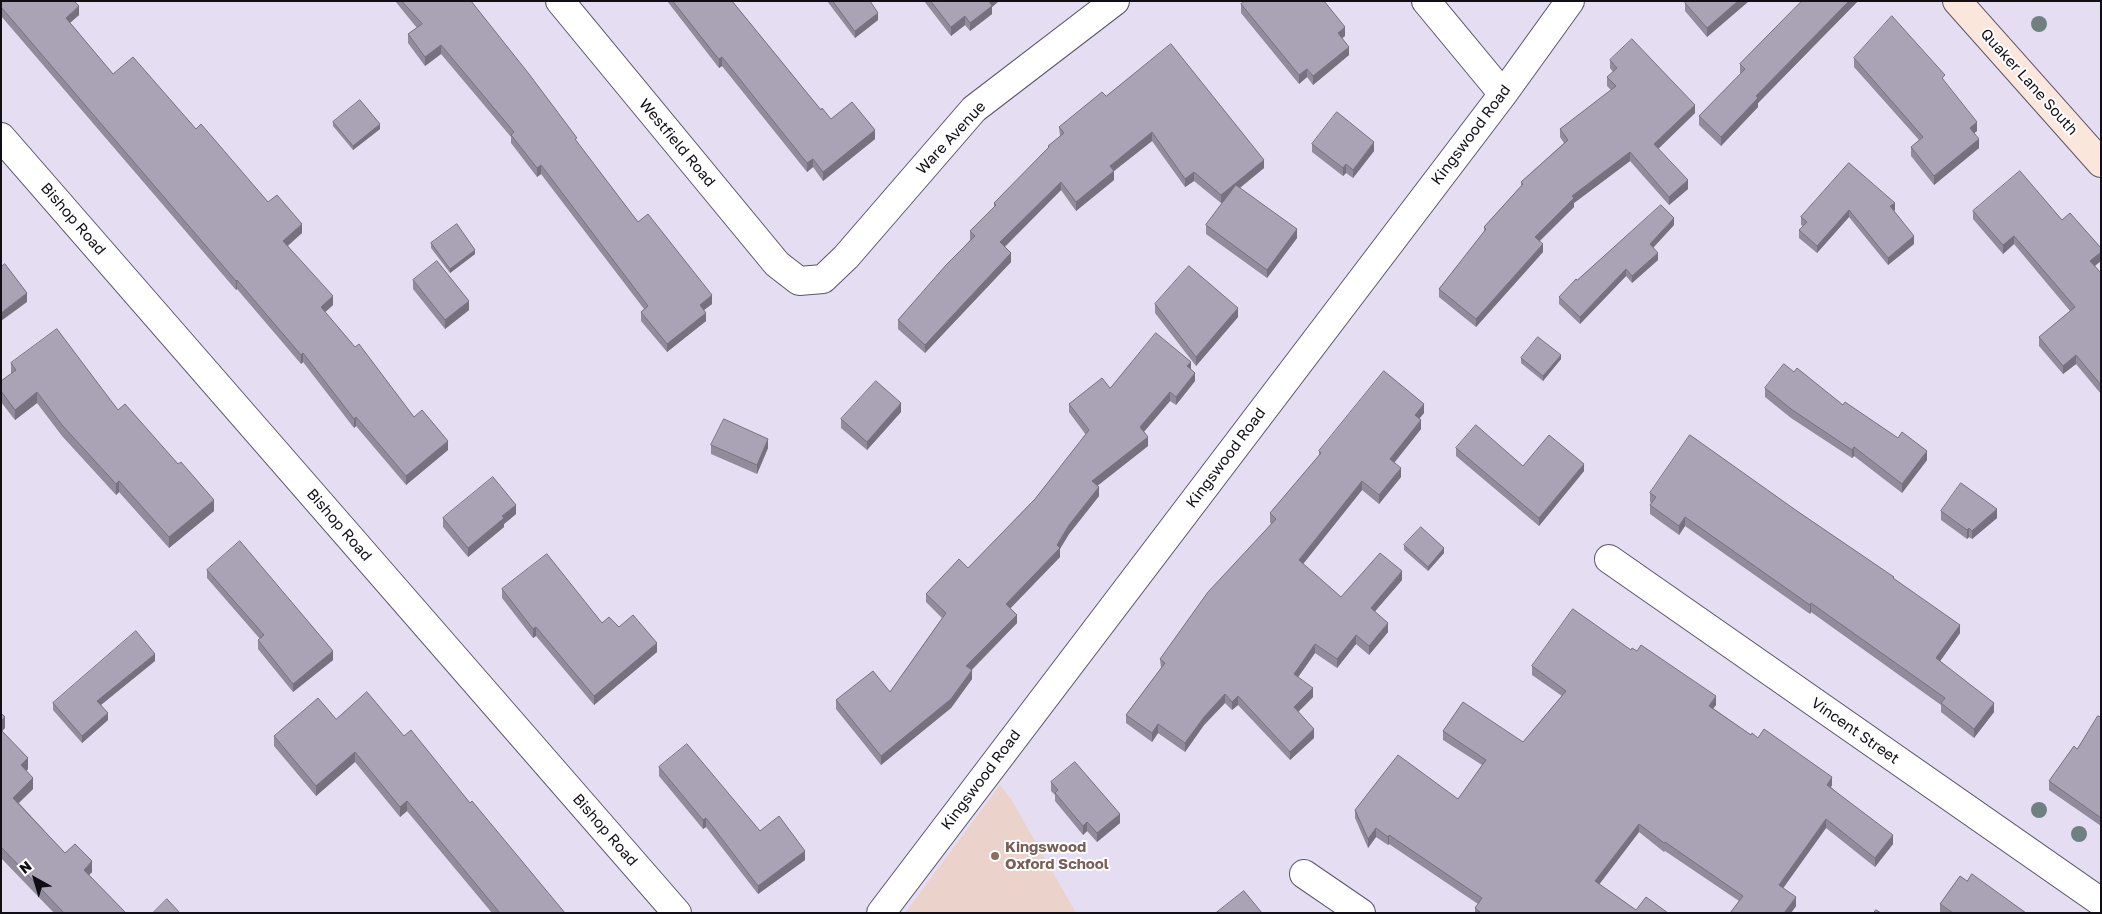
<!DOCTYPE html>
<style>
body{margin:0}
#map{position:relative;width:2102px;height:914px;overflow:hidden;background:#e5ddf2;font-family:"Golos Text",sans-serif}
canvas{display:block}
.frame{position:absolute;inset:0;border:2px solid #110e15;pointer-events:none}
.north{position:absolute;left:10px;top:854px;width:50px;height:50px;-webkit-text-stroke:4px #fff;paint-order:stroke;rotate:321deg;font-size:14px;font-weight:700;line-height:20px;text-align:center;color:#110e15}
.north::after{content:'';display:block;margin:auto;width:18px;height:22px;background:#110e15;clip-path:polygon(50% 0,100% 100%,50% 72%,0 100%)}
</style>
<div id="map">
<canvas width="2102" height="914"></canvas>
<div class="frame"></div>
<div class="north">N</div>
</div>
<script>
const context = document.querySelector('canvas').getContext('2d');
context.lineJoin = 'round';
function paint(path, color) { context.fillStyle = color; context.fill(path, 'evenodd'); }
function stroke(path, color, width, dash) { context.strokeStyle = color; context.lineWidth = width; context.lineCap = dash ? 'butt' : 'round'; context.setLineDash(dash || []); context.stroke(path); }
function label(font, color, halo, rows, align = 'center') {
  context.font = font + ' "Golos Text",sans-serif'; context.lineWidth = 4; context.setLineDash([]); context.textBaseline = 'middle'; context.strokeStyle = halo; context.fillStyle = color; for (const [text, x, y, turn = 0] of rows) {
    context.save(); context.translate(x, y); context.rotate((+turn || 0) * Math.PI / 180); context.textAlign = isNaN(turn) ? turn : align; if (halo) context.strokeText(text, 0, 0); context.fillText(text, 0, 0); context.restore();
  }
}
paint(new Path2D(`
 M 1000,785 L 1011,799 L 1076,913 L 905,913 Z`), '#ebd2ca');
const minor = new Path2D(`
 M 560,1 L 777,264 L 799,281 L 823,279 L 846,257 L 974,109 L 1115,1
 M 1426,1 L 1503,94
 M 1,137 L 677,913
 M 1609,559 L 2101,902
 M 1304,874 L 1361,913
 M 881,913 L 1503,94 L 1570,1`);
const secondary = new Path2D(`
 M 1957,1 L 2101,163`);
stroke(minor, '#5c5566', 30);
stroke(secondary, '#5c5566', 30);
stroke(minor, '#fff', 28);
stroke(secondary, '#fbe6dc', 28);
context.fillStyle = '#6e8180';
for (const [x, y] of [
 [2039,24],
 [2039,810],
 [2079,834]
]) { context.beginPath(); context.arc(x, y, 8, 0, 2 * Math.PI); context.fill(); }
paint(new Path2D(`
 M 1,1 L 79,15 L 70,23 L 113,74 L 196,129 L 268,202 L 302,233 L 288,246 L 333,305 L 325,312 L 414,417 L 448,450 L 406,485 L 356,426 L 354,428 L 303,362 L 301,364 L 237,289 L 236,290 L 1,16 Z
 M 395,1 L 471,1 L 577,142 L 638,222 L 712,304 L 704,310 L 706,321 L 667,352 L 641,321 L 641,312 L 644,309 L 541,174 L 537,177 L 511,143 L 511,137 L 441,54 L 425,66 L 408,43 L 408,34 L 417,28 Z
 M 667,1 L 732,1 L 821,110 L 831,119 L 875,139 L 823,181 L 813,167 L 807,172 L 722,66 L 719,68 Z
 M 827,1 L 870,1 L 878,20 L 855,38 Z
 M 924,1 L 999,1 L 992,7 L 992,14 L 970,31 L 965,25 L 951,36 Z
 M 1686,1 L 1749,1 L 1707,37 L 1685,11 L 1685,3 Z
 M 1802,1 L 1858,1 L 1758,103 L 1758,107 L 1721,146 L 1699,125 L 1699,116 L 1741,74 L 1740,73 L 1740,64 Z
 M 1241,4 L 1345,36 L 1342,38 L 1349,55 L 1313,85 L 1307,77 L 1299,84 L 1241,13 Z
 M 1854,58 L 1945,82 L 1977,131 L 1974,133 L 1979,148 L 1934,185 L 1911,156 L 1911,147 L 1919,140 L 1854,67 Z
 M 1610,60 L 1695,113 L 1658,149 L 1688,189 L 1669,205 L 1630,161 L 1574,203 L 1574,207 L 1540,241 L 1543,252 L 1476,327 L 1439,297 L 1439,289 L 1484,232 L 1484,227 L 1521,186 L 1521,182 L 1564,143 L 1560,137 L 1560,129 L 1611,90 L 1607,86 L 1607,77 L 1613,72 L 1610,68 Z
 M 1106,96 L 1264,168 L 1240,188 L 1297,238 L 1267,278 L 1206,234 L 1206,225 L 1223,202 L 1221,203 L 1194,181 L 1185,187 L 1152,141 L 1114,171 L 1114,180 L 1076,211 L 1061,190 L 1005,247 L 1011,262 L 925,353 L 898,329 L 898,320 L 970,240 L 970,231 L 994,207 L 994,203 L 1048,149 L 1048,146 L 1060,136 L 1059,127 Z
 M 333,122 L 380,129 L 353,150 L 333,126 Z
 M 1312,144 L 1374,151 L 1353,178 L 1346,173 L 1343,176 L 1312,152 Z
 M 1849,163 L 1895,210 L 1894,211 L 1914,244 L 1888,265 L 1849,217 L 1817,253 L 1799,238 L 1799,230 L 1803,226 L 1801,225 L 1801,217 Z
 M 1973,211 L 2062,220 L 2101,261 L 2095,266 L 2101,273 L 2101,394 L 2076,364 L 2063,374 L 2039,346 L 2039,337 L 2070,311 L 2014,244 L 2003,254 L 1973,219 Z
 M 1674,225 L 1653,248 L 1658,260 L 1632,283 L 1626,276 L 1580,324 L 1559,304 L 1559,297 L 1577,280 Z
 M 431,243 L 475,254 L 450,273 L 431,248 Z
 M 413,280 L 469,310 L 445,329 L 413,289 Z
 M 1155,304 L 1238,317 L 1196,366 L 1155,313 Z
 M 1521,358 L 1561,359 L 1543,381 L 1521,363 Z
 M 11,363 L 118,410 L 214,511 L 169,548 L 119,492 L 116,495 L 62,436 L 37,403 L 15,420 L 1,402 L 1,381 L 11,374 Z
 M 1191,369 L 1195,381 L 1176,405 L 1170,401 L 1144,432 L 1148,446 L 1097,486 L 1099,496 L 1069,534 L 1060,548 L 1060,557 L 1010,608 L 1017,623 L 972,670 L 972,679 L 951,708 L 881,765 L 836,709 L 836,700 L 890,692 L 942,618 L 926,602 L 926,594 L 968,568 L 1035,499 L 1086,435 L 1069,412 L 1069,404 L 1110,388 Z
 M 1765,388 L 1843,405 L 1927,460 L 1902,493 L 1854,456 L 1852,458 L 1791,418 L 1765,397 Z
 M 901,412 L 867,450 L 841,428 L 841,419 Z
 M 1424,413 L 1419,418 L 1421,429 L 1394,463 L 1401,477 L 1379,504 L 1362,490 L 1303,564 L 1341,597 L 1402,580 L 1375,611 L 1388,632 L 1369,655 L 1356,644 L 1337,668 L 1315,653 L 1298,677 L 1313,697 L 1298,712 L 1314,738 L 1290,760 L 1238,705 L 1232,710 L 1225,703 L 1204,725 L 1185,752 L 1158,733 L 1152,742 L 1126,723 L 1126,715 L 1161,668 L 1160,659 L 1271,524 L 1270,522 L 1270,513 L 1319,456 L 1319,451 Z
 M 711,445 L 768,448 L 757,474 L 711,454 Z
 M 1456,448 L 1523,466 L 1584,471 L 1539,526 L 1456,456 Z
 M 1650,493 L 1797,511 L 1894,579 L 1960,633 L 1940,661 L 1994,712 L 1974,738 L 1941,712 L 1941,705 L 1811,612 L 1810,614 L 1685,526 L 1679,535 L 1650,514 L 1650,505 L 1651,503 L 1650,502 Z
 M 1941,511 L 1997,518 L 1972,539 L 1969,537 L 1967,539 L 1941,520 Z
 M 516,514 L 504,524 L 504,527 L 468,557 L 443,527 L 443,518 Z
 M 1404,545 L 1444,553 L 1428,571 L 1404,550 Z
 M 207,570 L 333,660 L 293,692 L 258,649 L 258,640 L 260,639 L 207,578 Z
 M 502,589 L 602,623 L 657,652 L 594,705 L 536,636 L 533,638 L 502,598 Z
 M 1631,650 L 1716,705 L 1713,708 L 1751,735 L 1832,785 L 1831,787 L 1893,844 L 1875,867 L 1826,828 L 1783,888 L 1796,906 L 1791,913 L 1730,913 L 1739,901 L 1665,851 L 1664,852 L 1639,832 L 1599,884 L 1636,910 L 1668,913 L 1475,913 L 1475,908 L 1478,904 L 1389,844 L 1388,845 L 1376,837 L 1368,848 L 1355,818 L 1355,810 L 1458,799 L 1482,765 L 1443,740 L 1443,731 L 1523,742 L 1562,696 L 1532,675 L 1532,666 Z
 M 155,661 L 101,705 L 108,720 L 82,743 L 53,710 L 53,703 Z
 M 1,713 L 5,728 L 2,731 L 28,769 L 26,771 L 33,789 L 19,803 L 65,853 L 92,872 L 89,875 L 126,913 L 54,913 L 1,858 Z
 M 2101,717 L 2101,826 L 2049,790 L 2049,781 L 2077,749 Z
 M 336,719 L 404,736 L 470,803 L 565,913 L 492,913 L 407,811 L 400,817 L 355,762 L 316,796 L 274,746 L 274,736 Z
 M 659,767 L 760,831 L 805,860 L 758,894 L 706,827 L 703,829 L 659,776 Z
 M 1051,782 L 1120,823 L 1097,842 L 1087,831 L 1083,835 L 1055,801 L 1055,795 L 1051,791 Z
 M 1967,881 L 2026,913 L 1941,913 L 1940,912 L 1940,904 Z`), '#928b9c');
paint(new Path2D(`
 M 989,1 L 999,1 L 992,7 L 992,14 L 970,31 L 970,23 Z
 M 1738,1 L 1749,1 L 1707,37 L 1707,28 Z
 M 1849,1 L 1858,1 L 1758,103 L 1758,107 L 1721,146 L 1721,137 L 1756,96 Z
 M 79,6 L 79,15 L 66,26 L 66,18 Z
 M 878,13 L 878,20 L 855,38 L 855,31 Z
 M 965,16 L 965,25 L 951,36 L 951,27 Z
 M 1345,27 L 1345,36 L 1338,41 L 1338,33 Z
 M 441,45 L 441,54 L 425,66 L 425,57 Z
 M 1349,47 L 1349,55 L 1313,85 L 1313,76 Z
 M 722,57 L 722,66 L 719,68 L 719,59 Z
 M 1307,69 L 1307,77 L 1299,84 L 1299,75 Z
 M 1695,105 L 1695,113 L 1654,153 L 1654,144 Z
 M 1977,122 L 1977,131 L 1970,136 L 1970,128 Z
 M 380,124 L 380,129 L 353,150 L 353,146 Z
 M 875,130 L 875,139 L 823,181 L 823,172 Z
 M 1152,132 L 1152,141 L 1110,174 L 1110,166 Z
 M 1979,139 L 1979,148 L 1934,185 L 1934,176 Z
 M 1374,142 L 1374,151 L 1353,178 L 1353,170 Z
 M 1630,152 L 1630,161 L 1574,203 L 1574,207 L 1535,245 L 1535,237 L 1572,196 Z
 M 813,159 L 813,167 L 807,172 L 807,163 Z
 M 1264,160 L 1264,168 L 1221,203 L 1221,195 Z
 M 1346,164 L 1346,173 L 1343,176 L 1343,168 Z
 M 541,165 L 541,174 L 537,177 L 537,168 Z
 M 1114,171 L 1114,180 L 1076,211 L 1076,202 Z
 M 1194,172 L 1194,181 L 1185,187 L 1185,179 Z
 M 1688,180 L 1688,189 L 1669,205 L 1669,197 Z
 M 1061,182 L 1061,190 L 1000,251 L 1000,242 Z
 M 1895,203 L 1895,210 L 1890,214 L 1890,206 Z
 M 1849,210 L 1849,217 L 1817,253 L 1817,246 Z
 M 1674,218 L 1674,225 L 1650,251 L 1650,244 Z
 M 302,224 L 302,233 L 283,249 L 283,241 Z
 M 1297,229 L 1297,238 L 1267,278 L 1267,270 Z
 M 1914,236 L 1914,244 L 1888,265 L 1888,258 Z
 M 2014,236 L 2014,244 L 2003,254 L 2003,245 Z
 M 1543,244 L 1543,252 L 1476,327 L 1476,319 Z
 M 475,250 L 475,254 L 450,273 L 450,269 Z
 M 2101,252 L 2101,261 L 2090,269 L 2090,261 Z
 M 1011,253 L 1011,262 L 925,353 L 925,345 Z
 M 1658,253 L 1658,260 L 1632,283 L 1632,276 Z
 M 1626,269 L 1626,276 L 1580,324 L 1580,317 Z
 M 237,280 L 237,289 L 236,290 L 236,281 Z
 M 27,293 L 27,302 L 1,321 L 1,313 Z
 M 712,295 L 712,304 L 700,313 L 700,305 Z
 M 333,296 L 333,305 L 321,316 L 321,307 Z
 M 469,301 L 469,310 L 445,329 L 445,320 Z
 M 1238,308 L 1238,317 L 1196,366 L 1196,357 Z
 M 706,313 L 706,321 L 667,352 L 667,344 Z
 M 303,353 L 303,362 L 301,364 L 301,355 Z
 M 1561,355 L 1561,359 L 1543,381 L 1543,376 Z
 M 2076,355 L 2076,364 L 2063,374 L 2063,366 Z
 M 1191,362 L 1191,371 L 1187,366 Z
 M 1195,373 L 1195,381 L 1176,405 L 1176,397 Z
 M 37,392 L 37,403 L 15,420 L 15,410 Z
 M 1170,392 L 1170,401 L 1140,436 L 1140,427 Z
 M 901,403 L 901,412 L 867,450 L 867,442 Z
 M 1424,404 L 1424,413 L 1415,424 L 1415,415 Z
 M 356,417 L 356,426 L 354,428 L 354,419 Z
 M 1421,420 L 1421,429 L 1390,468 L 1390,459 Z
 M 1148,437 L 1148,446 L 1092,490 L 1092,481 Z
 M 768,439 L 768,448 L 757,474 L 757,465 Z
 M 448,441 L 448,450 L 406,485 L 406,476 Z
 M 1854,447 L 1854,456 L 1852,458 L 1852,450 Z
 M 1927,451 L 1927,460 L 1902,493 L 1902,484 Z
 M 1584,464 L 1584,471 L 1539,526 L 1539,518 Z
 M 1401,468 L 1401,477 L 1379,504 L 1379,495 Z
 M 119,481 L 119,492 L 116,495 L 116,484 Z
 M 1362,481 L 1362,490 L 1299,569 L 1299,560 Z
 M 1099,487 L 1099,496 L 1069,534 L 1060,549 L 1060,548 L 1060,557 L 1006,613 L 1006,604 L 1057,545 L 1069,525 Z
 M 214,500 L 214,511 L 169,548 L 169,537 Z
 M 516,505 L 516,514 L 504,524 L 504,527 L 468,557 L 468,548 L 502,516 Z
 M 1997,509 L 1997,518 L 1972,539 L 1972,531 Z
 M 1685,517 L 1685,526 L 1679,535 L 1679,526 Z
 M 1969,528 L 1969,537 L 1967,539 L 1967,530 Z
 M 1444,548 L 1444,553 L 1428,571 L 1428,567 Z
 M 1402,571 L 1402,580 L 1371,616 L 1371,608 Z
 M 1811,603 L 1811,612 L 1810,614 L 1810,605 Z
 M 1017,615 L 1017,623 L 966,675 L 966,666 Z
 M 1388,623 L 1388,632 L 1369,655 L 1369,646 Z
 M 1960,625 L 1960,633 L 1936,667 L 1936,658 Z
 M 536,627 L 536,636 L 533,638 L 533,629 Z
 M 1356,635 L 1356,644 L 1337,668 L 1337,659 Z
 M 657,643 L 657,652 L 594,705 L 594,696 Z
 M 1315,644 L 1315,653 L 1294,683 L 1294,674 Z
 M 333,651 L 333,660 L 293,692 L 293,684 Z
 M 155,654 L 155,661 L 97,708 L 97,701 Z
 M 972,670 L 972,679 L 951,708 L 881,765 L 881,756 Z
 M 1313,688 L 1313,697 L 1294,716 L 1294,707 Z
 M 1225,694 L 1225,703 L 1204,725 L 1185,752 L 1185,743 L 1204,717 Z
 M 1238,696 L 1238,705 L 1232,710 L 1232,702 Z
 M 1716,696 L 1716,705 L 1709,714 L 1709,706 Z
 M 1994,703 L 1994,712 L 1974,738 L 1974,729 Z
 M 108,713 L 108,720 L 82,743 L 82,736 Z
 M 5,717 L 5,728 L 1,732 L 1,721 Z
 M 1158,724 L 1158,733 L 1152,742 L 1152,733 Z
 M 1314,729 L 1314,738 L 1290,760 L 1290,752 Z
 M 355,752 L 355,762 L 316,796 L 316,786 Z
 M 28,758 L 28,769 L 21,776 L 21,765 Z
 M 1832,777 L 1832,785 L 1827,793 L 1827,785 Z
 M 33,778 L 33,789 L 13,808 L 13,798 Z
 M 407,801 L 407,811 L 400,817 L 400,807 Z
 M 1120,814 L 1120,823 L 1097,842 L 1097,833 Z
 M 706,818 L 706,827 L 703,829 L 703,820 Z
 M 1826,819 L 1826,828 L 1779,894 L 1779,885 Z
 M 1087,822 L 1087,831 L 1083,835 L 1083,826 Z
 M 1639,824 L 1639,832 L 1595,890 L 1595,881 Z
 M 1376,828 L 1376,837 L 1368,848 L 1368,839 Z
 M 1389,835 L 1389,844 L 1388,845 L 1388,837 Z
 M 1893,835 L 1893,844 L 1875,867 L 1875,858 Z
 M 805,851 L 805,860 L 758,894 L 758,886 Z
 M 92,861 L 92,872 L 84,880 L 84,870 Z
 M 1796,897 L 1796,906 L 1791,913 L 1784,913 Z`), '#77717f');
const building = new Path2D(`
 M 1,1 L 74,1 L 79,6 L 66,18 L 113,74 L 133,57 L 196,129 L 201,124 L 268,202 L 277,195 L 302,224 L 283,241 L 333,296 L 321,307 L 355,347 L 359,344 L 414,417 L 422,410 L 448,441 L 406,476 L 356,417 L 354,419 L 303,353 L 301,355 L 237,280 L 236,281 L 1,7 Z
 M 402,1 L 471,1 L 529,74 L 577,138 L 575,139 L 638,222 L 648,214 L 712,295 L 700,305 L 706,313 L 667,344 L 641,312 L 648,306 L 541,165 L 537,168 L 511,135 L 514,132 L 441,45 L 425,57 L 408,34 L 422,24 Z
 M 673,1 L 732,1 L 821,110 L 822,108 L 831,119 L 852,102 L 875,130 L 823,172 L 813,159 L 807,163 L 722,57 L 719,59 Z
 M 833,1 L 870,1 L 878,13 L 855,31 Z
 M 931,1 L 989,1 L 992,6 L 970,23 L 965,16 L 951,27 Z
 M 1246,1 L 1324,1 L 1345,27 L 1338,33 L 1349,47 L 1313,76 L 1307,69 L 1299,75 L 1241,4 Z
 M 1686,1 L 1738,1 L 1707,28 L 1685,3 Z
 M 1802,1 L 1849,1 L 1756,96 L 1758,98 L 1721,137 L 1699,116 L 1745,69 L 1740,64 Z
 M 1892,16 L 1945,75 L 1942,78 L 1977,122 L 1970,128 L 1979,139 L 1934,176 L 1911,147 L 1923,137 L 1854,58 Z
 M 1632,39 L 1695,105 L 1654,144 L 1688,180 L 1669,197 L 1630,152 L 1572,196 L 1574,198 L 1535,237 L 1543,244 L 1476,319 L 1439,289 L 1486,229 L 1484,227 L 1523,184 L 1521,182 L 1568,140 L 1560,129 L 1616,86 L 1607,77 L 1617,68 L 1610,60 Z
 M 1171,44 L 1264,160 L 1221,195 L 1194,172 L 1185,179 L 1152,132 L 1110,166 L 1114,171 L 1076,202 L 1061,182 L 1000,242 L 1011,253 L 925,345 L 898,320 L 946,265 L 975,236 L 970,231 L 996,205 L 994,203 L 1049,147 L 1048,146 L 1064,133 L 1059,127 L 1102,92 L 1106,96 Z
 M 360,100 L 380,124 L 353,146 L 333,122 Z
 M 1337,112 L 1374,142 L 1353,170 L 1346,164 L 1343,168 L 1312,144 Z
 M 1849,163 L 1895,203 L 1890,206 L 1914,236 L 1888,258 L 1849,210 L 1817,246 L 1799,230 L 1807,222 L 1801,217 Z
 M 2020,171 L 2062,220 L 2070,213 L 2101,248 L 2101,252 L 2090,261 L 2101,273 L 2101,385 L 2076,355 L 2063,366 L 2039,337 L 2075,307 L 2014,236 L 2003,245 L 1973,211 Z
 M 1236,185 L 1297,229 L 1267,270 L 1206,225 Z
 M 1661,205 L 1674,218 L 1650,244 L 1658,253 L 1632,276 L 1626,269 L 1580,317 L 1559,297 L 1576,279 L 1577,280 Z
 M 457,224 L 475,250 L 450,269 L 431,243 Z
 M 437,261 L 469,301 L 445,320 L 413,280 Z
 M 5,264 L 27,293 L 1,313 L 1,267 Z
 M 1189,266 L 1238,308 L 1196,357 L 1155,304 Z
 M 57,329 L 118,410 L 125,404 L 178,464 L 181,462 L 214,500 L 169,537 L 119,481 L 116,484 L 62,425 L 37,392 L 15,410 L 1,391 L 1,381 L 16,370 L 11,363 Z
 M 1156,333 L 1191,362 L 1187,366 L 1195,373 L 1176,397 L 1170,392 L 1140,427 L 1148,437 L 1092,481 L 1099,487 L 1069,525 L 1057,545 L 1060,548 L 1006,604 L 1017,615 L 966,666 L 972,670 L 951,699 L 881,756 L 836,700 L 873,671 L 890,692 L 946,613 L 926,594 L 959,559 L 968,568 L 1035,499 L 1089,430 L 1069,404 L 1102,378 L 1110,388 Z
 M 1538,337 L 1561,355 L 1543,376 L 1521,358 Z
 M 1784,364 L 1794,372 L 1797,368 L 1843,405 L 1845,402 L 1898,438 L 1902,432 L 1927,451 L 1902,484 L 1854,447 L 1852,450 L 1791,409 L 1765,388 Z
 M 1384,371 L 1424,404 L 1415,415 L 1421,420 L 1390,459 L 1401,468 L 1379,495 L 1362,481 L 1299,560 L 1341,597 L 1380,553 L 1402,571 L 1371,608 L 1388,623 L 1369,646 L 1356,635 L 1337,659 L 1315,644 L 1294,674 L 1313,688 L 1294,707 L 1314,729 L 1290,752 L 1238,696 L 1232,702 L 1225,694 L 1204,717 L 1185,743 L 1158,724 L 1152,733 L 1126,715 L 1165,663 L 1160,659 L 1208,592 L 1276,519 L 1270,513 L 1321,453 L 1319,451 Z
 M 876,381 L 901,403 L 867,442 L 841,419 Z
 M 724,419 L 768,439 L 757,465 L 711,445 Z
 M 1476,425 L 1523,466 L 1549,435 L 1584,464 L 1539,518 L 1456,448 Z
 M 1690,435 L 1797,511 L 1894,577 L 1893,578 L 1960,625 L 1936,658 L 1994,703 L 1974,729 L 1941,703 L 1945,698 L 1811,603 L 1810,605 L 1685,517 L 1679,526 L 1650,505 L 1656,497 L 1650,493 Z
 M 493,477 L 516,505 L 502,516 L 504,518 L 468,548 L 443,518 Z
 M 1961,483 L 1997,509 L 1972,531 L 1969,528 L 1967,530 L 1941,511 Z
 M 1421,527 L 1444,548 L 1428,567 L 1404,545 Z
 M 240,541 L 333,651 L 293,684 L 258,640 L 264,635 L 207,570 Z
 M 547,554 L 602,623 L 609,617 L 619,627 L 633,615 L 657,643 L 594,696 L 536,627 L 533,629 L 502,589 Z
 M 1573,609 L 1631,650 L 1632,648 L 1637,651 L 1641,645 L 1716,696 L 1709,706 L 1751,735 L 1752,733 L 1758,738 L 1764,729 L 1832,777 L 1827,785 L 1893,835 L 1875,858 L 1826,819 L 1779,885 L 1796,897 L 1784,913 L 1730,913 L 1743,896 L 1665,842 L 1664,843 L 1639,824 L 1595,881 L 1636,910 L 1646,897 L 1668,913 L 1481,913 L 1475,908 L 1482,898 L 1389,835 L 1388,837 L 1376,828 L 1368,839 L 1355,810 L 1398,755 L 1458,799 L 1486,760 L 1443,731 L 1463,702 L 1523,742 L 1566,691 L 1532,666 Z
 M 136,631 L 155,654 L 97,701 L 108,713 L 82,736 L 53,703 Z
 M 367,692 L 404,736 L 411,730 L 470,803 L 472,801 L 565,913 L 500,913 L 407,801 L 400,807 L 355,752 L 316,786 L 274,736 L 318,698 L 336,719 Z
 M 1,713 L 5,717 L 1,721 Z
 M 2098,716 L 2101,717 L 2101,818 L 2049,781 L 2074,746 L 2077,749 Z
 M 1,730 L 28,758 L 21,765 L 33,778 L 13,798 L 65,853 L 75,844 L 92,861 L 84,870 L 126,913 L 64,913 L 1,847 Z
 M 687,744 L 760,831 L 779,816 L 805,851 L 758,886 L 706,818 L 703,820 L 659,767 Z
 M 1075,762 L 1120,814 L 1097,833 L 1087,822 L 1083,826 L 1055,793 L 1058,790 L 1051,782 Z
 M 1972,874 L 2026,913 L 1953,913 L 1940,904 L 1960,876 L 1967,881 Z
 M 1244,891 L 1262,913 L 1216,913 Z
 M 167,899 L 180,913 L 153,913 Z
 M 1876,910 L 1881,913 L 1874,913 Z`);
paint(building, '#aaa2b5');
stroke(building, '#77717f', 1);
for (const [x, y, r, color] of [
 [995,856,5,"#8d6e63"]
]) { const dot = new Path2D(); dot.arc(x, y, r, 0, 2 * Math.PI); context.fillStyle = color; context.fill(dot); stroke(dot, '#fff', 2); }
label('15px', '#110e15', '#fff', [
 ["Quaker Lane South",2029,82,48],
 ["Kingswood Road",1471,135,-53],
 ["Ware Avenue",951,138,-47],
 ["Westfield Road",677,143,50],
 ["Bishop Road",73,219,49],
 ["Kingswood Road",1226,458,-53],
 ["Bishop Road",339,525,49],
 ["Vincent Street",1855,731,35],
 ["Kingswood Road",981,780,-53],
 ["Bishop Road",605,830,49]
]);
label('bold 15px', '#785e54', '#fff', [
 ["Kingswood",1005,847],
 ["Oxford School",1005,864]
], 'left');
</script>
